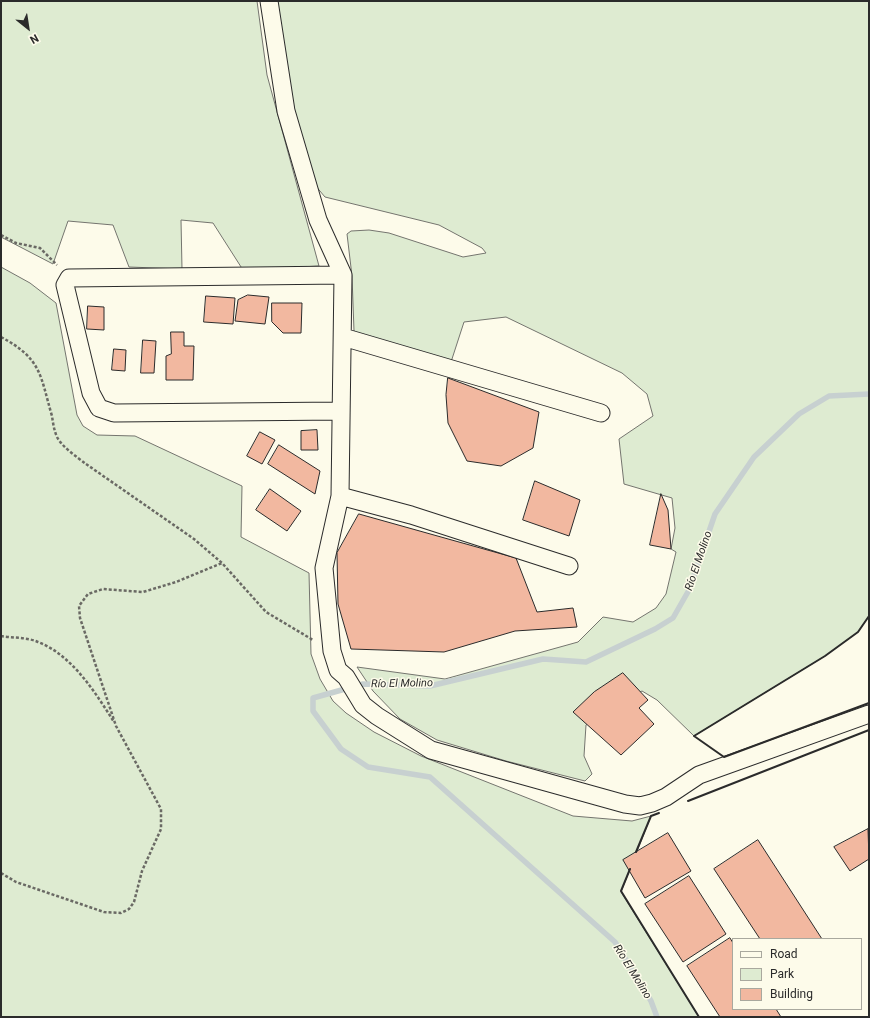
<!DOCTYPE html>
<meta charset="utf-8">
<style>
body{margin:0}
#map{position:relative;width:870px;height:1018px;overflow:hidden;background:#fdfbea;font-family:Roboto,sans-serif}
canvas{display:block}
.frame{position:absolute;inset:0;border:2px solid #2b2b2b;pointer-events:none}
.legend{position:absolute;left:732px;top:938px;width:130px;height:72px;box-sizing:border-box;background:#fdfbea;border:1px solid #a9a89e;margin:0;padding:5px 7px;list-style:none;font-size:12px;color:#2b2b2b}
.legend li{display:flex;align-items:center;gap:8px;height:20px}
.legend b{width:20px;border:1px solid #a9a89e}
.north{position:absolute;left:8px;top:8px;width:40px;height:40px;-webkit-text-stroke:3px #fdfbea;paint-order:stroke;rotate:150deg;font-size:11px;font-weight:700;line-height:16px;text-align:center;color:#2b2b2b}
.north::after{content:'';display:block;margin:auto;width:14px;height:18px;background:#2b2b2b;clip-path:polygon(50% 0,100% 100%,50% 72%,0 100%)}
</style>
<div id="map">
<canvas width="870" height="1018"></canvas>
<div class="frame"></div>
<ul class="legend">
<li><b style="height:5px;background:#fdfbea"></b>Road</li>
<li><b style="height:11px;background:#deebd1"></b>Park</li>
<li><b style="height:11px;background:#f2b8a0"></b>Building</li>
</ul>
<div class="north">N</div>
</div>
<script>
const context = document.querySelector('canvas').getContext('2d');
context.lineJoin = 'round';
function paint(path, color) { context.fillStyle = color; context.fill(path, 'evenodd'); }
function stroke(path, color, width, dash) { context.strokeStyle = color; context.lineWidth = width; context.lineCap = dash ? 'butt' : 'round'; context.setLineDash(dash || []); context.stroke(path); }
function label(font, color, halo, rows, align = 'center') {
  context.font = font + ' Roboto,sans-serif'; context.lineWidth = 3; context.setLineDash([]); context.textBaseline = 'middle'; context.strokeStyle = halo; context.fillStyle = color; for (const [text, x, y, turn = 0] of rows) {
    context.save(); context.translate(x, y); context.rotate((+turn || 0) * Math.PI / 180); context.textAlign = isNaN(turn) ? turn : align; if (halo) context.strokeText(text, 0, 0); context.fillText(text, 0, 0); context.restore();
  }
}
const green = new Path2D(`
 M 1,1 L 257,1 L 267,75 L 319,266 L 243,270 L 213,223 L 181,220 L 182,269 L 129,267 L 113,225 L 68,221 L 53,264 L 1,237 Z
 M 278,1 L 869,1 L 869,616 L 858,632 L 825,656 L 694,736 L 657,700 L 642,691 L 607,709 L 586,725 L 584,756 L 592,774 L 585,781 L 506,761 L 437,740 L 400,719 L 373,691 L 357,667 L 445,679 L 578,642 L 603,617 L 633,622 L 656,608 L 666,594 L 676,552 L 671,549 L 675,528 L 672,498 L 624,484 L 619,439 L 653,416 L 647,394 L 622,373 L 506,317 L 464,322 L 451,362 L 357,335 L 354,331 L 352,276 L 347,234 L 351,231 L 369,230 L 389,233 L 463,257 L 486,253 L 482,248 L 439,225 L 325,197 L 314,184 L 287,84 Z
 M 1,267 L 30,283 L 56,303 L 77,415 L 83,426 L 97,435 L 135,436 L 242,486 L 241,537 L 309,573 L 311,654 L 320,679 L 333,701 L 346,713 L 374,732 L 421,756 L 573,816 L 632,821 L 651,816 L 621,892 L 699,1017 L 1,1017 Z`);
paint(green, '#deebd1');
stroke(green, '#74746e', 1);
stroke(new Path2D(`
 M 657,1017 L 651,1001 L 615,942 L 430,777 L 368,767 L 341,749 L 313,711 L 313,698 L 363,684 L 430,686 L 543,659 L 586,662 L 655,629 L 673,618 L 689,590 L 715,514 L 754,457 L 799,414 L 829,396 L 869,394`), '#c7d0d0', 5.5);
const building = new Path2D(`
 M 248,295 L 269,297 L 265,324 L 235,321 L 238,300 Z
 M 206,296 L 235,298 L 233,324 L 204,322 Z
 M 272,303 L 302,303 L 301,333 L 283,333 L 272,322 Z
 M 88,306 L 104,307 L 104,330 L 87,329 Z
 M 171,332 L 184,332 L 184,346 L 194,346 L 193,380 L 166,380 L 166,356 L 171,354 Z
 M 143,340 L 156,341 L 154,373 L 141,373 Z
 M 114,349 L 126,350 L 125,371 L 112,370 Z
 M 448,378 L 539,412 L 533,448 L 501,466 L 467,461 L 448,423 L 446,395 Z
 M 317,430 L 318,450 L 301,450 L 301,431 Z
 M 260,432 L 275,440 L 262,464 L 247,456 Z
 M 279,445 L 320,471 L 315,494 L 268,464 Z
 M 535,481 L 580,500 L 569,536 L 523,520 Z
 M 270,489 L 301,511 L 287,531 L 256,510 Z
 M 661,494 L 668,510 L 671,549 L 650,545 Z
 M 359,514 L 516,558 L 537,612 L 573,608 L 577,627 L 515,631 L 444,652 L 351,649 L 338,604 L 337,553 Z
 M 623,673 L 648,700 L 639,708 L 654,724 L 621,755 L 573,712 L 594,692 Z
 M 868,829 L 869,859 L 850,871 L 834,847 Z
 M 668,833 L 691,871 L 645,898 L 623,860 Z
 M 758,840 L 822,939 L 760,939 L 714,869 Z
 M 689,876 L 726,934 L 683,962 L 645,904 Z
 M 730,938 L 733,943 L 733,1009 L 776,1009 L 781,1017 L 720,1017 L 687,966 Z`);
paint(building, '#f2b8a0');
stroke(building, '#2b2b2b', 1);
const minor = new Path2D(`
 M 269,1 L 286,111 L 318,220 L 343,275 L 340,496 L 324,568 L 332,651 L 338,670 L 346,677 L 363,705 L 377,716 L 431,750 L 625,804 L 640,806 L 652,803 L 666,797 L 699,775 L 869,714
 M 343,337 L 601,413
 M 341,411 L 114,413 L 99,408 L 91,393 L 65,285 L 69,278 L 343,275
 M 340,496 L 411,515 L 569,566`);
stroke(minor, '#2b2b2b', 19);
stroke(new Path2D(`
 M 1,235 L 16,243 L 40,248 L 57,265
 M 1,337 C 42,359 40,375 52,416 C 53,423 54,430 57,437 C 62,447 77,457 86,464 L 194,539 L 222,563 L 266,612 L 313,640
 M 1,636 C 12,638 27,637 38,642 C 72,655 95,692 114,722
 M 1,873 L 16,882 L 104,912 L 121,913 L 129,909 L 134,902 L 142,871 L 161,829 L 161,809 L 116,726 L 80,618 L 79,606 L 88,594 L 103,589 L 143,592 L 176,582 L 222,563`), '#6a6964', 2.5, [3, 2]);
stroke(minor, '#fdfbea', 17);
stroke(new Path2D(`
 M 869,616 L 858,632 L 825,656 L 694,736 L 724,757 L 869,703
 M 688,801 L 869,730
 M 636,852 L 651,816 L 659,813
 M 630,869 L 621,891 L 699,1017`), '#2b2b2b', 2);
label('italic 11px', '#2b2b2b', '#fdfbea', [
 ["Río El Molino",699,561,-71],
 ["Río El Molino",402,684,-1],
 ["Río El Molino",632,972,58]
]);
</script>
